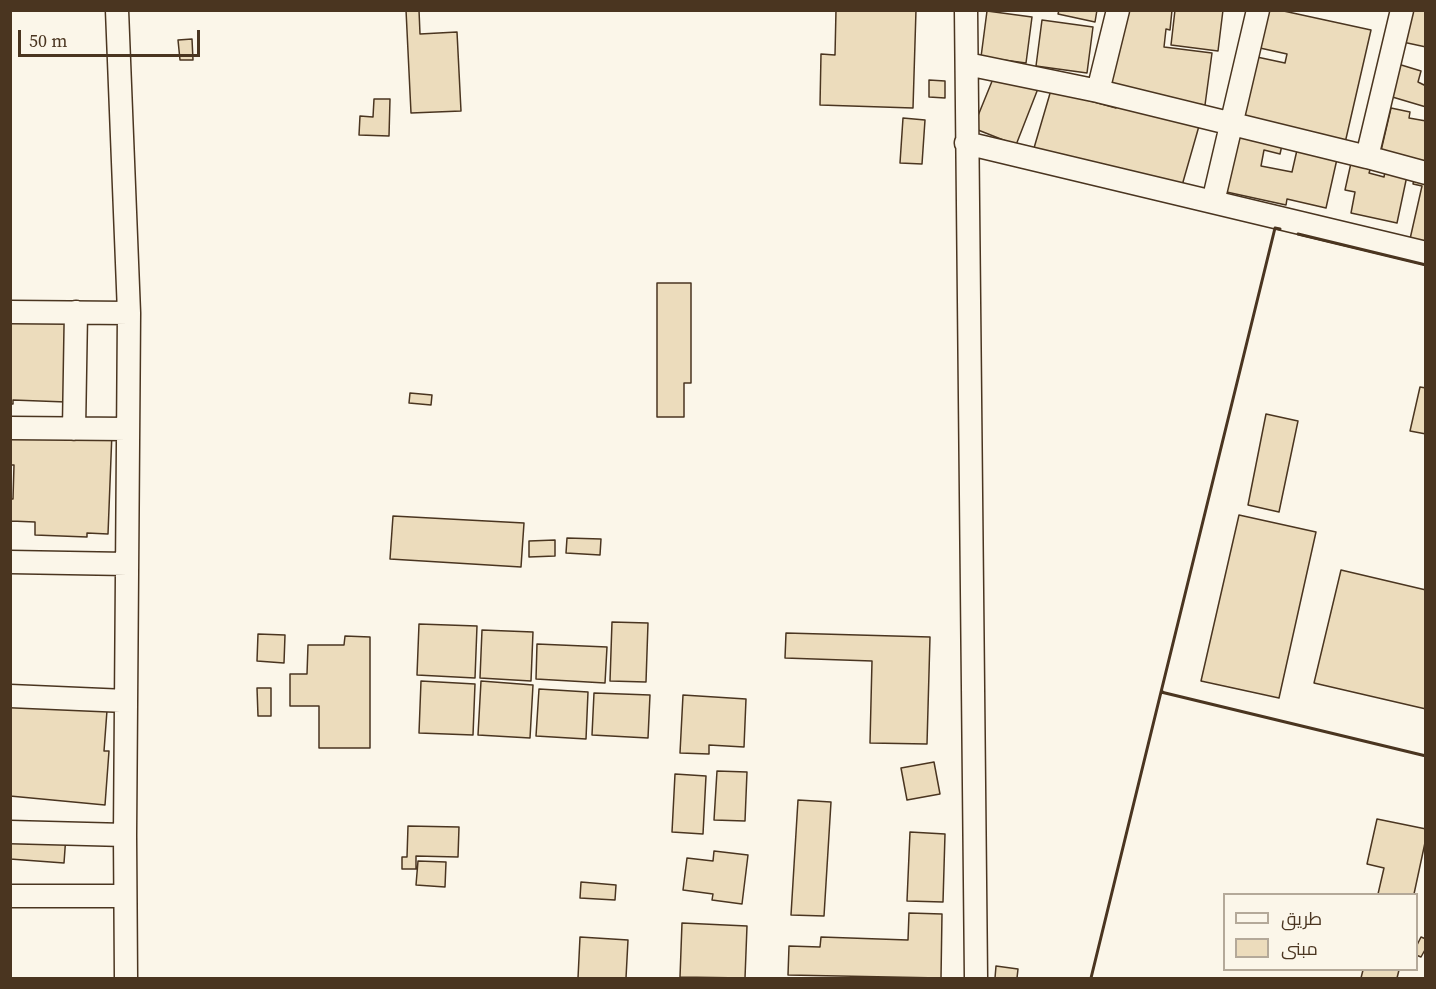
<!DOCTYPE html>
<meta charset="utf-8">
<style>
body{margin:0}
#map{position:relative;width:1436px;height:989px;overflow:hidden;background:#fbf6e9;font-family:"Source Serif 4",Cairo,serif}
canvas{display:block}
.frame{position:absolute;inset:0;border:12px solid #4a3520;pointer-events:none}
.legend{position:absolute;left:1223px;top:893px;width:195px;height:78px;box-sizing:border-box;background:#fbf6e9;border:2px solid #b4a999;margin:0;padding:8px 10px;list-style:none;font-size:18px;color:#4a3520}
.legend li{display:flex;align-items:center;gap:12px;height:30px}
.legend b{width:30px;border:2px solid #b4a999}
.scale{position:absolute;left:18px;top:30px;width:182px;height:27px;box-sizing:border-box;border:3px solid #4a3520;border-top:0;padding-left:8px;font-size:18px;line-height:21px;white-space:nowrap;color:#4a3520;-webkit-text-stroke:4px #fbf6e9;paint-order:stroke}
</style>
<div id="map">
<canvas width="1436" height="989"></canvas>
<div class="frame"></div>
<ul class="legend">
<li><b style="height:8px;background:#fbf6e9"></b>طريق</li>
<li><b style="height:16px;background:#ecdcbc"></b>مبنى</li>
</ul>
<div class="scale">50 m</div>
</div>
<script>
const context = document.querySelector('canvas').getContext('2d');
context.lineJoin = 'round';
function paint(path, color) { context.fillStyle = color; context.fill(path, 'evenodd'); }
function stroke(path, color, width, dash) { context.strokeStyle = color; context.lineWidth = width; context.lineCap = dash ? 'butt' : 'round'; context.setLineDash(dash || []); context.stroke(path); }
const building = new Path2D(`
 M 406,10 L 419,10 L 420,34 L 457,32 L 461,111 L 411,113 Z
 M 836,10 L 916,10 L 913,108 L 820,105 L 821,54 L 835,55 Z
 M 1059,10 L 1097,10 L 1095,22 L 1058,14 Z
 M 1117,10 L 1172,10 L 1170,30 L 1166,29 L 1164,47 L 1212,53 L 1205,105 L 1095,90 Z
 M 1175,10 L 1223,10 L 1218,51 L 1171,45 Z
 M 1259,10 L 1279,10 L 1371,30 L 1345,143 L 1242,121 L 1257,57 L 1285,63 L 1287,54 L 1251,46 Z
 M 1405,10 L 1426,10 L 1426,47 L 1398,41 Z
 M 987,11 L 1032,17 L 1026,63 L 981,57 Z
 M 1042,20 L 1093,27 L 1087,73 L 1036,66 Z
 M 192,39 L 193,60 L 180,60 L 178,40 Z
 M 1398,64 L 1421,71 L 1418,82 L 1424,85 L 1426,81 L 1426,107 L 1389,96 Z
 M 997,69 L 1039,86 L 1016,145 L 973,128 Z
 M 929,80 L 945,81 L 945,98 L 929,97 Z
 M 1051,90 L 1116,108 L 1118,103 L 1199,126 L 1181,189 L 1034,148 Z
 M 374,99 L 390,99 L 389,136 L 359,135 L 360,116 L 373,117 Z
 M 1391,108 L 1410,112 L 1409,118 L 1426,121 L 1426,165 L 1380,155 Z
 M 903,118 L 925,120 L 922,164 L 900,163 Z
 M 1235,131 L 1283,141 L 1280,154 L 1264,150 L 1261,166 L 1292,172 L 1297,150 L 1337,159 L 1326,208 L 1287,199 L 1286,205 L 1222,191 Z
 M 1351,163 L 1371,167 L 1369,173 L 1384,177 L 1386,166 L 1408,171 L 1397,223 L 1351,213 L 1355,192 L 1345,190 Z
 M 1415,175 L 1426,178 L 1426,242 L 1410,239 L 1422,186 L 1413,184 Z
 M 657,283 L 691,283 L 691,383 L 684,383 L 684,417 L 657,417 Z
 M 10,320 L 69,322 L 66,402 L 13,400 L 13,404 L 10,404 Z
 M 1420,387 L 1426,388 L 1426,434 L 1410,431 Z
 M 410,393 L 432,395 L 431,405 L 409,403 Z
 M 1266,414 L 1298,421 L 1279,512 L 1248,505 Z
 M 10,428 L 112,432 L 108,534 L 87,533 L 87,537 L 35,535 L 35,522 L 11,521 L 11,532 L 10,499 L 13,499 L 14,465 L 10,465 Z
 M 1239,515 L 1316,532 L 1279,698 L 1201,681 Z
 M 393,516 L 524,523 L 521,567 L 390,559 Z
 M 567,538 L 601,539 L 600,555 L 566,553 Z
 M 555,540 L 555,556 L 529,557 L 529,541 Z
 M 1341,570 L 1426,590 L 1426,709 L 1314,683 Z
 M 612,622 L 648,623 L 646,682 L 610,681 Z
 M 419,624 L 477,626 L 475,678 L 417,675 Z
 M 482,630 L 533,632 L 531,681 L 480,678 Z
 M 786,633 L 930,637 L 927,744 L 870,743 L 872,661 L 785,658 Z
 M 258,634 L 285,635 L 284,663 L 257,661 Z
 M 345,636 L 370,637 L 370,748 L 319,748 L 319,706 L 290,706 L 290,674 L 307,674 L 308,645 L 344,645 Z
 M 537,644 L 607,647 L 605,683 L 536,679 Z
 M 421,681 L 475,684 L 473,735 L 419,733 Z
 M 481,681 L 533,685 L 530,738 L 478,735 Z
 M 257,688 L 271,688 L 271,716 L 258,716 Z
 M 10,689 L 108,697 L 104,751 L 109,751 L 105,805 L 10,796 Z
 M 539,689 L 588,692 L 586,739 L 536,736 Z
 M 594,693 L 650,695 L 648,738 L 592,735 Z
 M 683,695 L 746,699 L 744,747 L 709,745 L 709,754 L 680,753 Z
 M 934,762 L 940,794 L 907,800 L 901,768 Z
 M 717,771 L 747,772 L 745,821 L 714,820 Z
 M 675,774 L 706,776 L 703,834 L 672,832 Z
 M 798,800 L 831,802 L 824,916 L 791,915 Z
 M 1377,819 L 1426,829 L 1426,838 L 1414,894 L 1378,894 L 1384,868 L 1367,864 Z
 M 408,826 L 459,827 L 458,857 L 416,856 L 416,869 L 402,869 L 402,857 L 407,857 Z
 M 10,831 L 66,835 L 64,863 L 10,859 Z
 M 910,832 L 945,834 L 943,902 L 907,901 Z
 M 714,851 L 748,855 L 742,904 L 712,900 L 713,894 L 683,890 L 687,858 L 713,861 Z
 M 418,861 L 446,862 L 445,887 L 416,885 Z
 M 581,882 L 616,885 L 615,900 L 580,898 Z
 M 909,913 L 942,914 L 941,978 L 788,975 L 789,946 L 820,947 L 821,937 L 908,940 Z
 M 682,923 L 747,926 L 745,978 L 680,977 Z
 M 580,937 L 628,940 L 626,978 L 578,978 Z
 M 1421,937 L 1426,939 L 1426,948 L 1421,957 L 1416,955 L 1416,947 Z
 M 996,966 L 1018,969 L 1017,978 L 995,978 Z
 M 1363,970 L 1399,970 L 1397,978 L 1361,978 Z`);
paint(building, '#ecdcbc');
stroke(building, '#4a3520', 1.5);
const street = new Path2D(`
 M 117,10 L 129,313 L 125,835 L 126,978
 M 966,10 L 976,978
 M 967,64 L 1098,91 L 1367,157 L 1426,173
 M 1098,91 L 1118,10
 M 966,143 L 1426,253
 M 1367,157 L 1402,10
 M 1213,202 L 1258,10
 M 10,312 L 129,313
 M 10,428 L 127,429
 M 74,429 L 76,312
 M 10,562 L 127,564
 M 10,696 L 126,701
 M 10,832 L 125,835
 M 10,896 L 125,896`);
stroke(street, '#4a3520', 25);
stroke(street, '#fbf6e9', 22);
stroke(new Path2D(`
 M 1280,229 L 1275,228 L 1161,692 L 1426,756
 M 1298,234 L 1426,265
 M 1091,978 L 1161,692 L 1163,692`), '#4a3520', 3);
</script>
